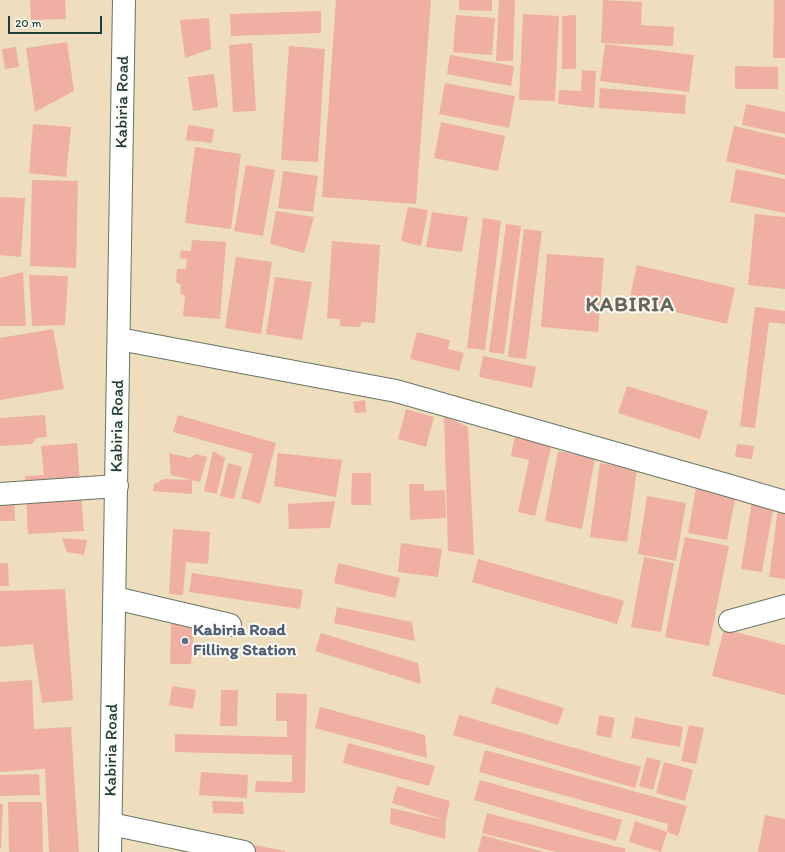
<!DOCTYPE html>
<style>
body{margin:0}
#map{position:relative;width:785px;height:852px;overflow:hidden;background:#eedebd;font-family:Itim,sans-serif}
canvas{display:block}
.scale{position:absolute;left:8px;top:16px;width:94px;height:18px;box-sizing:border-box;border:2px solid #1f3d34;border-top:0;padding-left:5px;font-size:12px;line-height:14px;white-space:nowrap;color:#1f3d34;-webkit-text-stroke:3px #fdfcf7;paint-order:stroke}
</style>
<div id="map">
<canvas width="785" height="852"></canvas>
<div class="scale">20 m</div>
</div>
<script>
const context = document.querySelector('canvas').getContext('2d');
context.lineJoin = 'round';
function paint(path, color) { context.fillStyle = color; context.fill(path, 'evenodd'); }
function stroke(path, color, width, dash) { context.strokeStyle = color; context.lineWidth = width; context.lineCap = dash ? 'butt' : 'round'; context.setLineDash(dash || []); context.stroke(path); }
function label(font, color, halo, rows, align = 'center') {
  context.font = font + ' Itim,sans-serif'; context.lineWidth = 4; context.setLineDash([]); context.textBaseline = 'middle'; context.strokeStyle = halo; context.fillStyle = color; for (const [text, x, y, turn = 0] of rows) {
    context.save(); context.translate(x, y); context.rotate((+turn || 0) * Math.PI / 180); context.textAlign = isNaN(turn) ? turn : align; if (halo) context.strokeText(text, 0, 0); context.fillText(text, 0, 0); context.restore();
  }
}
paint(new Path2D(`
 M 30,0 L 65,0 L 66,19 L 31,20 Z
 M 336,0 L 431,0 L 416,204 L 322,197 Z
 M 459,0 L 492,0 L 492,11 L 459,10 Z
 M 499,0 L 515,0 L 513,61 L 496,61 Z
 M 603,0 L 642,2 L 641,25 L 674,27 L 673,46 L 601,43 Z
 M 774,0 L 785,0 L 785,58 L 773,58 Z
 M 321,11 L 321,33 L 231,36 L 230,14 Z
 M 523,14 L 559,16 L 555,101 L 519,100 Z
 M 456,15 L 495,18 L 492,55 L 453,52 Z
 M 576,15 L 576,69 L 562,69 L 562,16 Z
 M 209,18 L 211,49 L 185,58 L 180,20 Z
 M 67,42 L 74,91 L 35,112 L 26,48 Z
 M 252,43 L 256,111 L 233,112 L 229,45 Z
 M 605,44 L 694,55 L 689,92 L 600,81 Z
 M 289,46 L 325,49 L 318,162 L 281,160 Z
 M 16,47 L 19,67 L 5,69 L 2,49 Z
 M 450,55 L 514,66 L 511,86 L 447,74 Z
 M 735,66 L 778,67 L 778,89 L 735,89 Z
 M 582,70 L 596,71 L 594,108 L 558,104 L 559,90 L 581,91 Z
 M 214,74 L 218,107 L 193,111 L 188,77 Z
 M 445,83 L 515,96 L 509,128 L 439,114 Z
 M 600,88 L 686,95 L 685,114 L 599,108 Z
 M 746,104 L 785,112 L 785,134 L 742,125 Z
 M 441,122 L 505,136 L 498,171 L 434,158 Z
 M 33,124 L 71,127 L 66,177 L 29,173 Z
 M 188,125 L 214,129 L 212,143 L 186,140 Z
 M 734,126 L 785,138 L 785,175 L 726,161 Z
 M 195,147 L 241,154 L 231,229 L 185,223 Z
 M 246,165 L 275,170 L 263,236 L 234,231 Z
 M 736,169 L 785,179 L 785,213 L 730,202 Z
 M 283,171 L 318,176 L 313,212 L 278,208 Z
 M 32,180 L 78,181 L 76,268 L 30,266 Z
 M 0,197 L 25,198 L 21,257 L 0,255 Z
 M 408,207 L 428,210 L 421,246 L 401,241 Z
 M 276,211 L 314,217 L 304,253 L 270,244 Z
 M 432,212 L 468,217 L 462,252 L 426,247 Z
 M 755,214 L 785,217 L 785,289 L 748,285 Z
 M 483,218 L 501,221 L 485,350 L 467,348 Z
 M 506,224 L 521,226 L 504,354 L 489,352 Z
 M 524,229 L 542,231 L 526,359 L 508,357 Z
 M 192,240 L 226,242 L 220,319 L 183,316 L 185,295 L 180,294 L 181,285 L 176,282 L 177,269 L 186,269 L 187,259 L 180,258 L 181,250 L 191,251 Z
 M 332,241 L 380,245 L 375,323 L 361,322 L 360,327 L 340,326 L 340,319 L 327,318 Z
 M 547,254 L 604,258 L 598,332 L 541,327 Z
 M 236,257 L 272,262 L 261,334 L 225,328 Z
 M 637,265 L 735,288 L 727,324 L 629,301 Z
 M 23,272 L 26,326 L 0,326 L 0,278 Z
 M 29,275 L 68,276 L 65,325 L 32,326 Z
 M 275,277 L 312,282 L 302,340 L 266,334 Z
 M 755,307 L 785,311 L 785,324 L 769,322 L 755,428 L 740,426 Z
 M 53,329 L 64,389 L 0,400 L 0,338 Z
 M 417,332 L 450,340 L 448,349 L 464,353 L 459,371 L 410,359 Z
 M 483,356 L 536,367 L 532,388 L 479,377 Z
 M 627,386 L 708,411 L 700,439 L 618,413 Z
 M 365,400 L 366,412 L 355,413 L 353,402 Z
 M 406,409 L 434,417 L 426,447 L 398,439 Z
 M 45,415 L 47,437 L 36,438 L 32,444 L 0,446 L 0,418 Z
 M 178,415 L 276,443 L 260,504 L 241,498 L 253,454 L 173,432 Z
 M 444,416 L 468,427 L 474,555 L 448,551 Z
 M 515,435 L 552,443 L 535,516 L 518,512 L 529,460 L 511,456 Z
 M 77,443 L 84,531 L 28,534 L 25,476 L 44,475 L 41,446 Z
 M 737,444 L 754,446 L 752,459 L 735,457 Z
 M 213,451 L 225,458 L 217,494 L 204,491 Z
 M 558,451 L 595,458 L 582,529 L 545,521 Z
 M 169,453 L 190,458 L 196,454 L 207,457 L 200,482 L 171,475 Z
 M 278,453 L 342,460 L 336,497 L 274,486 Z
 M 228,463 L 242,467 L 234,499 L 220,496 Z
 M 600,463 L 637,469 L 627,542 L 590,537 Z
 M 352,473 L 371,473 L 371,505 L 351,505 Z
 M 164,479 L 192,480 L 192,494 L 153,491 L 154,484 Z
 M 409,484 L 424,484 L 424,491 L 445,490 L 446,518 L 410,520 Z
 M 0,487 L 14,487 L 15,521 L 0,521 Z
 M 696,488 L 736,495 L 727,540 L 688,533 Z
 M 647,496 L 686,503 L 676,561 L 638,554 Z
 M 335,501 L 330,528 L 289,529 L 288,504 Z
 M 752,501 L 774,505 L 762,572 L 741,569 Z
 M 778,509 L 785,509 L 785,579 L 769,577 Z
 M 173,529 L 210,532 L 208,564 L 186,562 L 183,595 L 169,594 Z
 M 685,537 L 729,546 L 709,646 L 665,637 Z
 M 62,538 L 87,540 L 84,555 L 67,552 Z
 M 401,543 L 442,549 L 438,577 L 398,572 Z
 M 644,557 L 674,563 L 661,632 L 631,627 Z
 M 478,559 L 624,601 L 617,624 L 472,582 Z
 M 0,563 L 8,563 L 9,586 L 0,586 Z
 M 338,563 L 400,578 L 395,598 L 334,583 Z
 M 192,573 L 303,590 L 300,609 L 189,592 Z
 M 65,589 L 73,700 L 42,703 L 33,644 L 0,647 L 0,591 Z
 M 337,607 L 412,622 L 415,641 L 334,623 Z
 M 195,623 L 191,664 L 170,664 L 171,624 Z
 M 724,629 L 785,645 L 785,695 L 712,676 Z
 M 321,633 L 418,663 L 421,684 L 315,651 Z
 M 32,680 L 34,729 L 71,727 L 79,852 L 49,852 L 45,769 L 0,772 L 0,682 Z
 M 172,686 L 196,690 L 193,709 L 169,705 Z
 M 496,687 L 564,708 L 558,725 L 491,703 Z
 M 221,690 L 238,690 L 237,726 L 220,726 Z
 M 276,693 L 307,694 L 305,793 L 255,792 L 256,781 L 292,782 L 292,755 L 175,752 L 175,734 L 287,737 L 287,721 L 276,721 Z
 M 320,707 L 425,735 L 427,758 L 315,728 Z
 M 459,715 L 641,767 L 635,788 L 453,735 Z
 M 599,715 L 615,718 L 611,738 L 596,735 Z
 M 635,717 L 683,727 L 680,747 L 631,738 Z
 M 689,725 L 704,728 L 696,764 L 681,761 Z
 M 348,743 L 435,766 L 429,786 L 343,763 Z
 M 485,750 L 687,806 L 678,836 L 667,832 L 661,852 L 629,842 L 635,821 L 667,832 L 668,824 L 479,772 Z
 M 647,757 L 661,761 L 653,790 L 639,786 Z
 M 664,762 L 693,770 L 685,801 L 656,793 Z
 M 201,772 L 248,775 L 247,798 L 199,795 Z
 M 39,774 L 40,795 L 0,796 L 0,775 Z
 M 480,780 L 622,820 L 616,841 L 474,800 Z
 M 397,786 L 450,801 L 446,821 L 445,839 L 390,824 L 391,808 L 444,820 L 392,803 Z
 M 212,801 L 243,802 L 244,814 L 213,813 Z
 M 8,802 L 42,802 L 43,852 L 9,852 Z
 M 0,804 L 3,804 L 1,849 L 0,849 Z
 M 487,813 L 626,849 L 625,852 L 556,852 L 482,833 Z
 M 765,815 L 785,819 L 785,852 L 758,852 Z
 M 482,835 L 544,852 L 478,852 Z
 M 222,839 L 285,851 L 285,852 L 219,852 Z`), '#f0afa3');
const minor = new Path2D(`
 M 119,339 L 396,391 L 727,485 L 785,502
 M 0,494 L 117,486
 M 115,598 L 230,625
 M 730,621 L 785,606
 M 111,824 L 244,852`);
const major = new Path2D(`
 M 110,852 L 124,0`);
stroke(minor, '#677564', 24);
stroke(major, '#677564', 24);
stroke(minor, '#fff', 22);
stroke(major, '#fff', 22);
for (const [x, y, r, color] of [
 [185,641,4,"#5c6f8a"]
]) { const dot = new Path2D(); dot.arc(x, y, r, 0, 2 * Math.PI); context.fillStyle = color; context.fill(dot); stroke(dot, '#fdfcf7', 1.5); }
label('17px', '#1f3d34', '#fdfcf7', [
 ["Kabiria Road",123,102,-89],
 ["Kabiria Road",118,426,-89],
 ["Kabiria Road",112,750,-89]
]);
label('bold 17px', '#4e5e75', '#fdfcf7', [
 ["Kabiria Road",193,631],
 ["Filling Station",193,651]
], 'left');
context.letterSpacing = '1px';
label('bold 21px', '#68655b', '#fdfcf7', [
 ["KABIRIA",630,306]
]);
context.letterSpacing = '0px';
</script>
